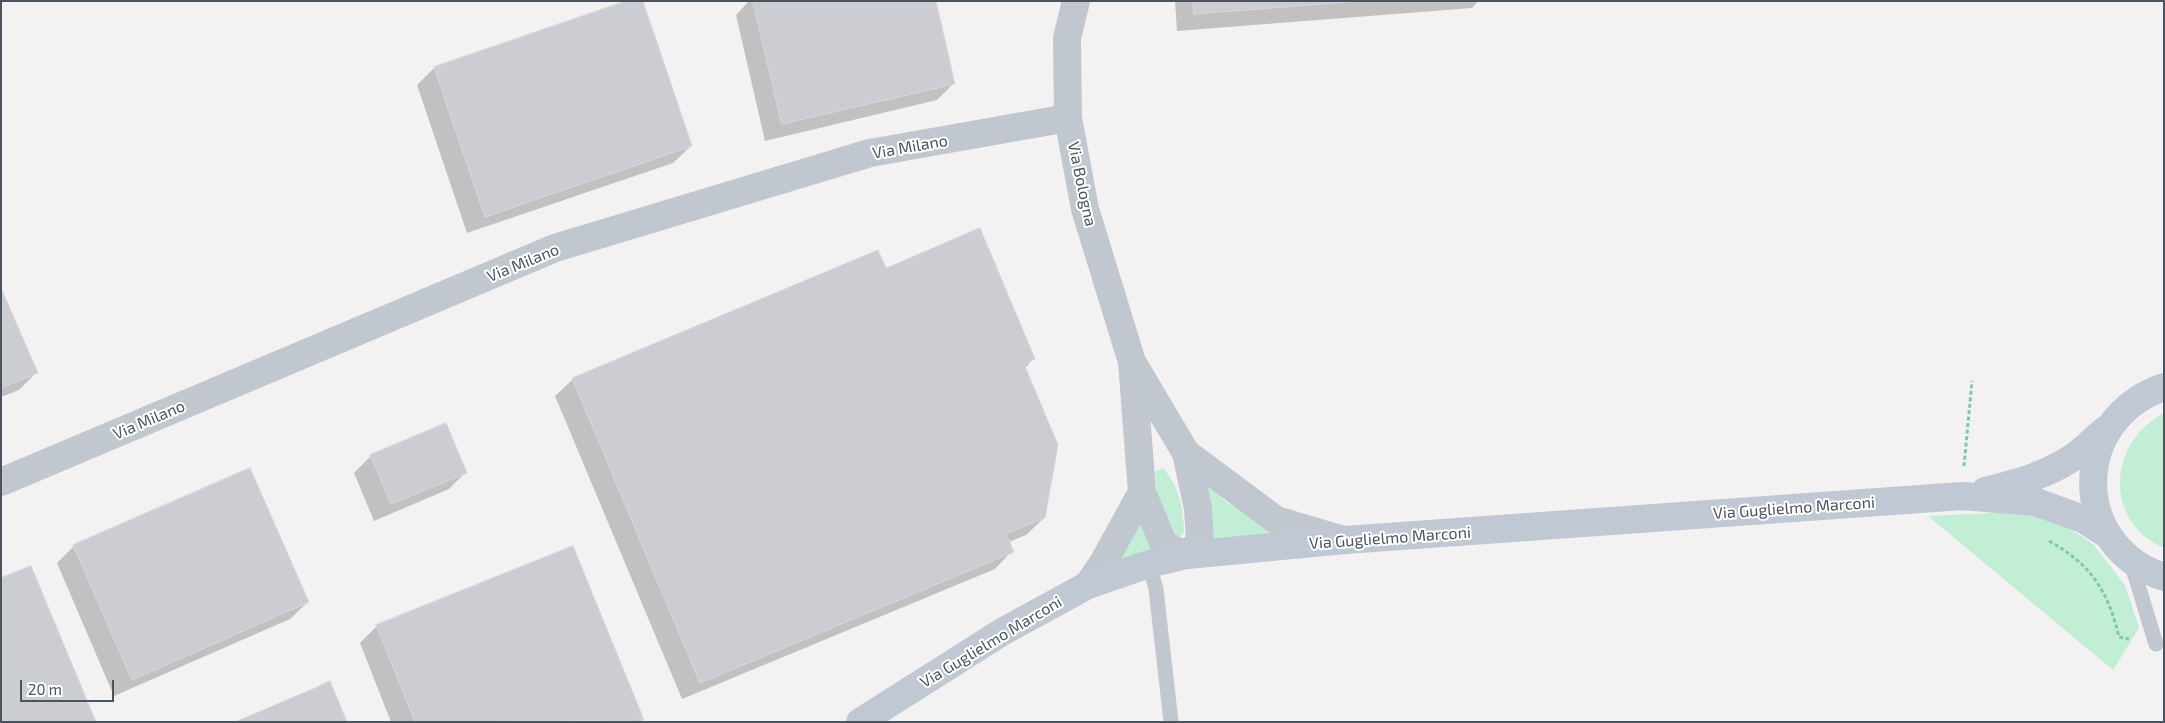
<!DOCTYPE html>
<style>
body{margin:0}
#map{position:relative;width:2165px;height:723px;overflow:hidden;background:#f3f1f1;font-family:"Exo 2",sans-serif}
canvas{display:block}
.frame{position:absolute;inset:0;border:2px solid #4a535e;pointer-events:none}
.scale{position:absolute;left:20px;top:680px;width:94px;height:22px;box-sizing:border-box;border:2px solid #4a535e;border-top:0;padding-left:6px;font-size:15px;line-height:18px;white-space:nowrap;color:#4a535e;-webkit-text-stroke:4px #fff;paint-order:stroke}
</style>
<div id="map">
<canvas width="2165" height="723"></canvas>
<div class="frame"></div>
<div class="scale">20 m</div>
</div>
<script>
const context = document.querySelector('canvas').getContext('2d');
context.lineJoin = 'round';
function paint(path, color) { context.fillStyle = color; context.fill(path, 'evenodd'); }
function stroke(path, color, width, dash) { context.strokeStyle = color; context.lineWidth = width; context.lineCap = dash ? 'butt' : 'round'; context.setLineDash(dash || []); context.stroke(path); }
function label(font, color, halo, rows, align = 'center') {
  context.font = font + ' "Exo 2",sans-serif'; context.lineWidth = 4; context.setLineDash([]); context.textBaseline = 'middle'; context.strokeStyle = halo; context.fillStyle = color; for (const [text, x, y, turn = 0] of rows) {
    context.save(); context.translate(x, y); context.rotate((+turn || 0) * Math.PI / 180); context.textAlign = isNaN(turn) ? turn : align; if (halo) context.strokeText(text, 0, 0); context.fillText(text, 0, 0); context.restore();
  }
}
paint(new Path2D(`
 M 2164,413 L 2164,548 C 2103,521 2108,442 2164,413 Z
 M 1163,468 C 1179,486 1184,509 1184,533 L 1175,540 L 1157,497 L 1155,472 Z
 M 1203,478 L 1226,502 L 1257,520 L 1277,534 L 1211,540 Z
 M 2034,511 L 2061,523 L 2093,544 L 2125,585 L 2139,628 L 2113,670 L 1928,516 Z
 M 1142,520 L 1152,550 L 1120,563 L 1118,557 Z`), '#c3eed6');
paint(new Path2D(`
 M 630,1 L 691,146 L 673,163 L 467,233 L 417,85 L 434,68 Z
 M 749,1 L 935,1 L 954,83 L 937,100 L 765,141 L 736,15 Z
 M 1175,1 L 1478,1 L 1472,8 L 1177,31 Z
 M 885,269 L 1033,359 L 1025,368 L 1044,518 L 1026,535 L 1009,542 L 1012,551 L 995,569 L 682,699 L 555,396 L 573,379 Z
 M 1,291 L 36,373 L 19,390 L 1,397 Z
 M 371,456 L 466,472 L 449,489 L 374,521 L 354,473 Z
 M 74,546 L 308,602 L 290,619 L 114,696 L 57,563 Z
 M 377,626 L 642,720 L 640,722 L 391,722 L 360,643 Z`), '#0003');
const building = new Path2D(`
 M 626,1 L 643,1 L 692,146 L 485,217 L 434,67 Z
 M 753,1 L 936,1 L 955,84 L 782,124 Z
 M 1193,1 L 1361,1 L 1194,14 Z
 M 980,228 L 1035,359 L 1024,364 L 1058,445 L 1045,518 L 1006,534 L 1014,552 L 700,683 L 572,378 L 878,250 L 886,268 Z
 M 1,288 L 38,373 L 1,388 Z
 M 446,423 L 467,473 L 391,504 L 370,455 Z
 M 250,468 L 309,602 L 132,680 L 73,545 Z
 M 573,546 L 644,720 L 415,722 L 376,625 Z
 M 31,566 L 96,722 L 1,722 L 1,578 Z
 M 330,681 L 347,722 L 235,722 L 315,688 Z`);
paint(building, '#cbcdd3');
stroke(building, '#d6d7dc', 1);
stroke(new Path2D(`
 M 1964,466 L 1972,381
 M 2049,541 C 2091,564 2108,591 2119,637 L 2129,639`), '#7dcaa8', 3, [4, 2.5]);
stroke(new Path2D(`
 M 2130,559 L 2156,644
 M 1149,564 L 1156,589 L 1171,722`), '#c0c7cf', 15);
stroke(new Path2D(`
 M 1076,1 L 1067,38 L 1068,118 L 1085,209 L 1132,362 L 1142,492 L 1164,545 L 1187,555 L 1200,542 L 1198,508 L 1186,453 L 1132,362
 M 1186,453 L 1276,520 L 1343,540
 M 1,482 L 555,248 L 870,153 L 1068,118
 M 1088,585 L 1103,563 L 1142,492`), '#c0c7cf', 28);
stroke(new Path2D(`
 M 2164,387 C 2070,419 2069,546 2164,577
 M 1985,491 C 2016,483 2045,476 2072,458 C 2084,450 2094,439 2105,430
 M 860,722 L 1002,632 L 1088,585 L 1149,564 L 1187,555 L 1345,540 L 1962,496 L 2036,502 L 2083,519 L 2108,535`), '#c0c8d3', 28);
label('16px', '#4a535e', '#fff', [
 ["Via Milano",910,147,-10],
 ["Via Bologna",1082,184,78],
 ["Via Milano",523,263,-22],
 ["Via Milano",149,420,-23],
 ["Via Guglielmo Marconi",1794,508,-4],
 ["Via Guglielmo Marconi",1390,538,-4],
 ["Via Guglielmo Marconi",991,642,-31]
]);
</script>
